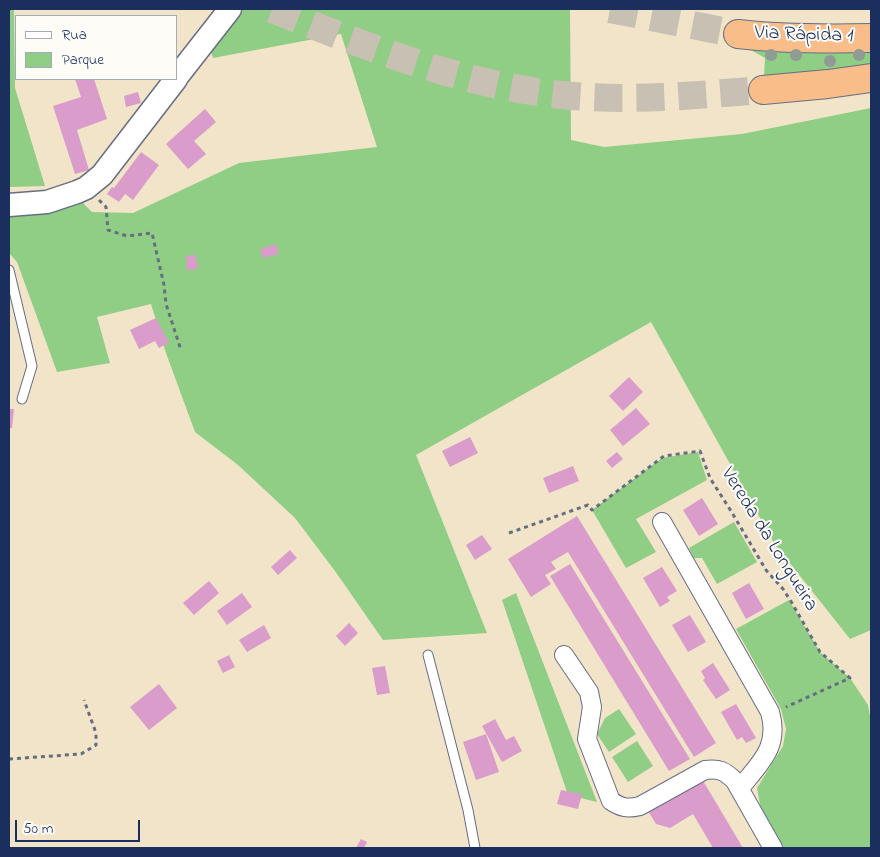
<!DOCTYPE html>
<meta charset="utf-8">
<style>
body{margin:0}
#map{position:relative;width:880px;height:857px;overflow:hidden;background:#f2e4c8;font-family:"Indie Flower",sans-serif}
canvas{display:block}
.frame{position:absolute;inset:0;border:10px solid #1b2f5e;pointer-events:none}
.legend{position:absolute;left:15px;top:15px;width:162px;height:65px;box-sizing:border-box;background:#fdfcf7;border:1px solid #a3aaba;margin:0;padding:6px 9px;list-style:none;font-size:15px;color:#1b2f5e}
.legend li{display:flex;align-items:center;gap:10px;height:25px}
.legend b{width:25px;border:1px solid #a3aaba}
.scale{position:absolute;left:15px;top:820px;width:125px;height:22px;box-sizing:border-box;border:2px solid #1b2f5e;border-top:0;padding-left:6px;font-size:15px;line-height:18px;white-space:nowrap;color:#1b2f5e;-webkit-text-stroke:4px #fdfcf7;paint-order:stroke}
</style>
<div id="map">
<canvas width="880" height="857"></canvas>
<div class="frame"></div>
<ul class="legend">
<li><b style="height:6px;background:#fff"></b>Rua</li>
<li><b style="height:14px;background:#8fce84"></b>Parque</li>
</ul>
<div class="scale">50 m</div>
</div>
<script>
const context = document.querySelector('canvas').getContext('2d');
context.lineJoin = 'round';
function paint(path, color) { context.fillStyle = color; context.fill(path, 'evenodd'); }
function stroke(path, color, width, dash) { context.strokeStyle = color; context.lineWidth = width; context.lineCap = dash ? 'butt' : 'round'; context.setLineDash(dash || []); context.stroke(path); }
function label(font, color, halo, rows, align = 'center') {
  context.font = font + ' "Indie Flower",sans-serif'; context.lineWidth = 4; context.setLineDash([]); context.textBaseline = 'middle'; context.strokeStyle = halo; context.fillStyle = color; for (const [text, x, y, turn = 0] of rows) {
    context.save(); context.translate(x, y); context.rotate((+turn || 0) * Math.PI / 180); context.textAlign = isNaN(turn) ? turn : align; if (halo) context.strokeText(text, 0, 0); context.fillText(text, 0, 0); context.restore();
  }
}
paint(new Path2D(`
 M 9,9 L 14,9 L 15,88 L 45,186 L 9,187 Z
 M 235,9 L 570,9 L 571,140 L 604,147 L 742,134 L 871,108 L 871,630 L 850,639 L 774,543 L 651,322 L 416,455 L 487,633 L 383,640 L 335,571 L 295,518 L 238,465 L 195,432 L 166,353 L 151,304 L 97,317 L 110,363 L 57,372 L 17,262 L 9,253 L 9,217 L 48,214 L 75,195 L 92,212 L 133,213 L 239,163 L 377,147 L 341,34 L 213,58 L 207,40 Z
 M 742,45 L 871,48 L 871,66 L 764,77 L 765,58 Z
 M 698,452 L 707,480 L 636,519 L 656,552 L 626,568 L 592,510 L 662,458 Z
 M 734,522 L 757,562 L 717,584 L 702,558 L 694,558 L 689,548 Z
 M 516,593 L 597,802 L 568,795 L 502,600 Z
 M 789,600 L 820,652 L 850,678 L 868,705 L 871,722 L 871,848 L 783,848 L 761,810 L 757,788 L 783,746 L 786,729 L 781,709 L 736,629 Z
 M 619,709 L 636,734 L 609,752 L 597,734 L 605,718 Z
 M 637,741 L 653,766 L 628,782 L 612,757 Z`), '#8fce84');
paint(new Path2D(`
 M 75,79 L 94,79 L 107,119 L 77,130 L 89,170 L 75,174 L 53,106 L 81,97 Z
 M 138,92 L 141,103 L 126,107 L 124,96 Z
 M 205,109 L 216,122 L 194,141 L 206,154 L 188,169 L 166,144 Z
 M 141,152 L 159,165 L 133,200 L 125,194 L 119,202 L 107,194 L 112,187 L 114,188 Z
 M 276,244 L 279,254 L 263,258 L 260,249 Z
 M 196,255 L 198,269 L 187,270 L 186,256 Z
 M 156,318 L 169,343 L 159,348 L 155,341 L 139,349 L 130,330 Z
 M 629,377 L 643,392 L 623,411 L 609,396 Z
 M 636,408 L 650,424 L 623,446 L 610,430 Z
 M 9,409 L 14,409 L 12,428 L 9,428 Z
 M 470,437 L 478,453 L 450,467 L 442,451 Z
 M 617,452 L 623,459 L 612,468 L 606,461 Z
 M 573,466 L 579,481 L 549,493 L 543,478 Z
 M 702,498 L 718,524 L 699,536 L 683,510 Z
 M 577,516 L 716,743 L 694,757 L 568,552 L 551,562 L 556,569 L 545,575 L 551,584 L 531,597 L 508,559 Z
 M 482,535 L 492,549 L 475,560 L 466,545 Z
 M 290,550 L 297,558 L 278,575 L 271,567 Z
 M 570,564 L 690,759 L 669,771 L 550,576 Z
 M 662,567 L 677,591 L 667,597 L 670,601 L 660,607 L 643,578 Z
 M 209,581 L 219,593 L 194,615 L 183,603 Z
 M 749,583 L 764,609 L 746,619 L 732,593 Z
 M 242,593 L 252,607 L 227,625 L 217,611 Z
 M 690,615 L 706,642 L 688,652 L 672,625 Z
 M 349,623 L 358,633 L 345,646 L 336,636 Z
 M 264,625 L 271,638 L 247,652 L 239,640 Z
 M 229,655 L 235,667 L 223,673 L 217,661 Z
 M 713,663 L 730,690 L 716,699 L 703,680 L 705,678 L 701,671 Z
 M 385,666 L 390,693 L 377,695 L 372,668 Z
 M 159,684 L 177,708 L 149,730 L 130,707 Z
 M 736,704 L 756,738 L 746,743 L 742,737 L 737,740 L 721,712 Z
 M 495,719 L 506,740 L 514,736 L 522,751 L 502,762 L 482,726 Z
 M 486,734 L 499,772 L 476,780 L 463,742 Z
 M 702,779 L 743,848 L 713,848 L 693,814 L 670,828 L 656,824 L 648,811 Z
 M 561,790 L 582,794 L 578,809 L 557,804 Z
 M 361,839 L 367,842 L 364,848 L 356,848 Z`), '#da9cca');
stroke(new Path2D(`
 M 272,9 C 365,46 461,85 562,95 C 629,102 696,95 763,90
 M 610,9 L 738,34`), '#c7c0b3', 28, [28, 14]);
const service = new Path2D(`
 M 9,270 L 32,366 L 22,399
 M 428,655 L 468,810 L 475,848`);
const minor = new Path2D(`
 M 662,522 L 770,712 C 780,747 760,763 740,788
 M 564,655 L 589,692 L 592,707 L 587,739 L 611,801 C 622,808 628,809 640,806 L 705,770 C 719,768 725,771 735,781 L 773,848`);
const tertiary = new Path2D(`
 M 176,78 L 230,9
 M 9,205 L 47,202 L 77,192 L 86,188 L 102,175 L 176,79`);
const trunk = new Path2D(`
 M 738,34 C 782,39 826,39 871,38
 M 763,90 L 828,84 L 871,78`);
stroke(service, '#666e83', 11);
stroke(minor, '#666e83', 20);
stroke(tertiary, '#666e83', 25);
stroke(trunk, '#666e83', 30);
stroke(new Path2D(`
 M 99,200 L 106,207 L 108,230 L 127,236 L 152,233 L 164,285 L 166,304 L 181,350
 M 509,533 L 588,505 L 592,510 L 664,456 L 700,451 L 710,478 L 731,511 L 766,570 L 783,589 L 792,603 L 820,652 L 850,678 L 786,707
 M 9,759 L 81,754 L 96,745 L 96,733 L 84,700`), '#666e83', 3, [4, 4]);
stroke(service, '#fff', 9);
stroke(minor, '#fff', 18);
stroke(tertiary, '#fff', 22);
stroke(trunk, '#f8bd89', 28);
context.fillStyle = '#8f9b94';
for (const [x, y] of [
 [771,55],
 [796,55],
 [859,55],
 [830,61]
]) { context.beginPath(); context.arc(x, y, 6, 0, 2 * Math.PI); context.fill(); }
label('20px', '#1b2f5e', '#fdfcf7', [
 ["Via Rápida 1",804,36,2],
 ["Vereda da Longueira",768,540,58]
]);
</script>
